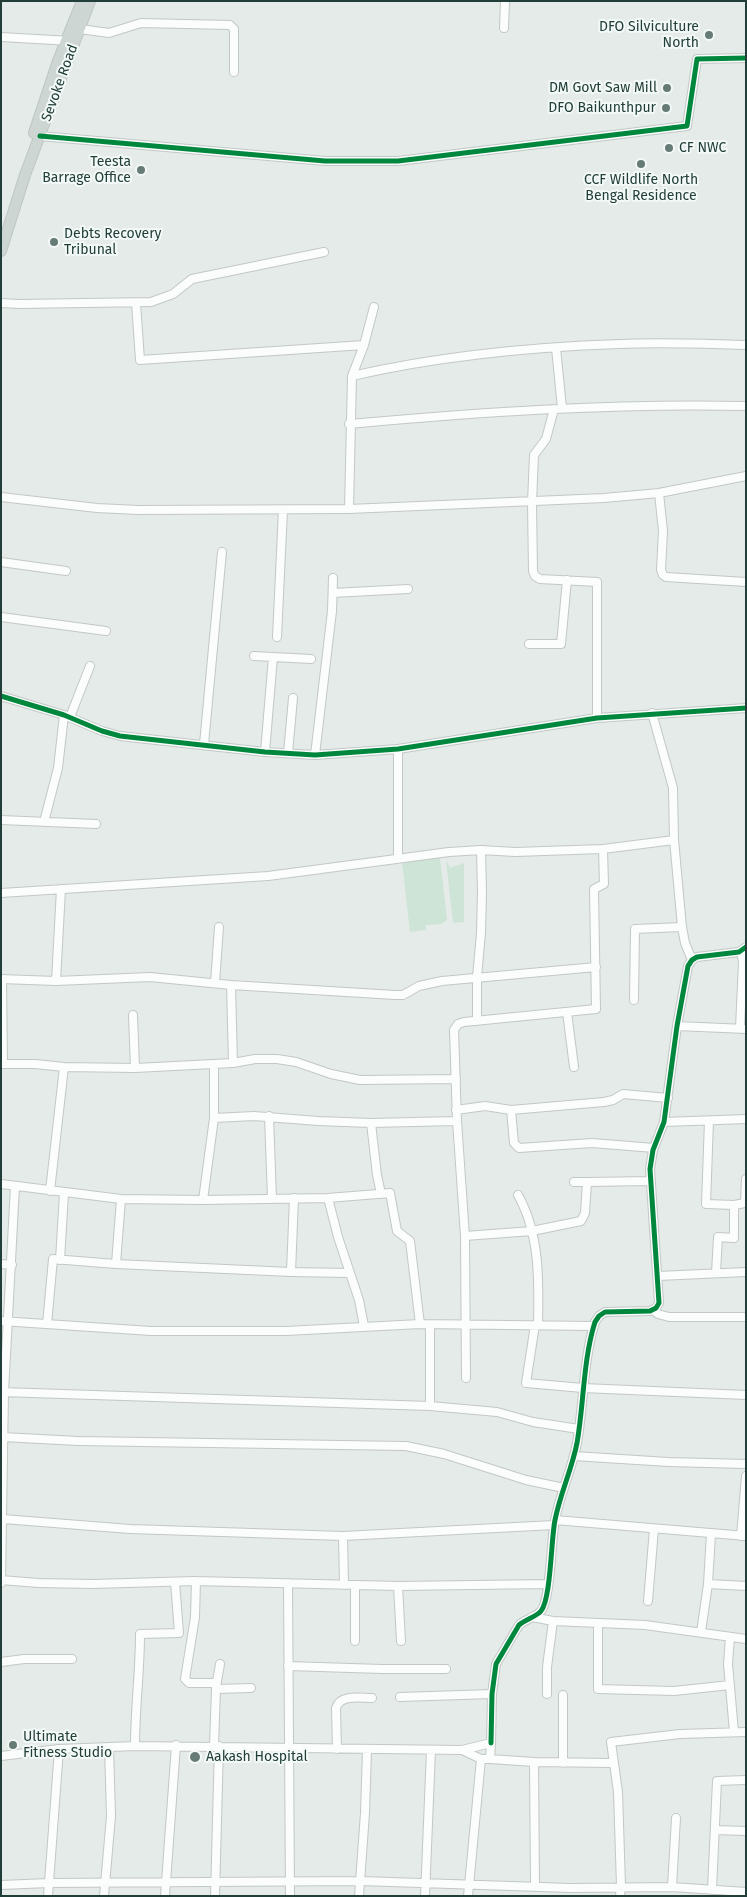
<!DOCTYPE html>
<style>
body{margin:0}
#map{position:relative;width:747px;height:1897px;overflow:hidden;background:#e5ebe8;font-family:"Fira Sans",sans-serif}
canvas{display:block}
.frame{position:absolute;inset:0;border:2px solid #223e39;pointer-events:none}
</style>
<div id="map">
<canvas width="747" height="1897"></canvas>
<div class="frame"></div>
</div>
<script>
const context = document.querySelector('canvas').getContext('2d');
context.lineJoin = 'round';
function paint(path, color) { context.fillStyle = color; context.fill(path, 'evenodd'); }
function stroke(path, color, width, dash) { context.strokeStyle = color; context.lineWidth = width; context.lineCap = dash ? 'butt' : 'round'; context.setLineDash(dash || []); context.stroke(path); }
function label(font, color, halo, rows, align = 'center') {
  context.font = font + ' "Fira Sans",sans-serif'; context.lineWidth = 4; context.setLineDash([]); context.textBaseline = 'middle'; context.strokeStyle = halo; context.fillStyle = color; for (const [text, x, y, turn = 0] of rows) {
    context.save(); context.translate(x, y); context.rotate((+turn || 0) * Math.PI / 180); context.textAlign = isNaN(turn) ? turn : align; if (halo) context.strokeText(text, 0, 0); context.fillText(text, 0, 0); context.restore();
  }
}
paint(new Path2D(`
 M 440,858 L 447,920 L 441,924 L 426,925 L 426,930 L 410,932 L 402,862 Z
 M 446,860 L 450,868 L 464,863 L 464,922 L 453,923 Z`), '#cee4d6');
const minor = new Path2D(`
 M 504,28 L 505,1
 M 80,29 L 109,33 L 141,23 L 230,25 L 234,29 L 234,72
 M 1,37 L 71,41
 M 40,136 L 325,161 L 398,161 L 687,126 L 697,59 L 746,58
 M 1,303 L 19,304 L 151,302 L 173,294 L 192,279 L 324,252
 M 136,303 L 140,360 L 364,345
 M 556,348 L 562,408
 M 352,376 L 364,345 L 374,307
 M 554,409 L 546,439 L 534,455 L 532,503 L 533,571 L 535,576 L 540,579 L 597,582 L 597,718
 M 349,424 C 482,412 613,403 746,406
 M 659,493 L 663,531 L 661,570 L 663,575 L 666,577 L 746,582
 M 1,497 L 97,508 L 138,510 L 349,509 L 604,498 L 659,493 L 746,476
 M 349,509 L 352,376 C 439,356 530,347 620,344 C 662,342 704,344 746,345
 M 1,562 L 66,571
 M 333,593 L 408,589
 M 1,617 L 106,631
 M 277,637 L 283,510
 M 529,644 L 561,644 L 567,580
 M 254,656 L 311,659
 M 1,696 L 64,715 L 102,731 L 120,736 L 265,752 L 315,755 L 398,749 L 597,718 L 746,708
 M 652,713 L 673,788 L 674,840 L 682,927 L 685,943 L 692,960
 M 70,717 L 90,666
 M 204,744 L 222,552
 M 398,749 L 398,859
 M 265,752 L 273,657
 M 288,753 L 293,698
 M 315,755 L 332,611 L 333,578
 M 1,820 L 96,824
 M 44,822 L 58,768 L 64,715
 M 1,893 L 268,876 L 449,852 L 481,850 L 515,852 L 603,849 L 674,840
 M 1,979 L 56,981 L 150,977 L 231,985 L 395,995 L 403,995 L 419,986 L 442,981 L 596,967
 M 2,979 L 3,1064
 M 56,981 L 61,889
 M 215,983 L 219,927
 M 231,985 L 233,1063
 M 634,1000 L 635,929 L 682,927
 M 567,1012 L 574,1067
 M 133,1015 L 135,1068
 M 477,1021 L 477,977 L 481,933 L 482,892 L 481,850
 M 677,1026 L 746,1029
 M 740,1028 L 743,962 L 741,951
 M 1,1064 L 35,1064 L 64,1067 L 135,1068 L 233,1063 L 255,1059 L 277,1059 L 296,1062 L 331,1074 L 360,1080 L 456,1079
 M 456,1110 L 485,1106 L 511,1110 L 604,1102 L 613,1100 L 623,1094 L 668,1098
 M 511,1110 L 514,1143 L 519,1148 L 592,1143 L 654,1148
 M 269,1116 L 272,1199
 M 214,1118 L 254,1116 L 318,1121 L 371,1123 L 457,1121
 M 709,1121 L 706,1204 L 734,1205 L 745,1203 L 746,1179
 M 664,1122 L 746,1119
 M 371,1123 L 377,1175 L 381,1194
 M 574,1182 L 587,1182
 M 1,1184 L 121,1199 L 203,1200 L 328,1198 L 390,1193 L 397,1231 L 410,1241 L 420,1324
 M 50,1191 L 64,1067
 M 518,1195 C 540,1234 539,1282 538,1325
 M 328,1198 L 338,1237 L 359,1300 L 364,1326
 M 203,1200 L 214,1118 L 214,1064
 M 465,1236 L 532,1231 L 581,1221 L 585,1213 L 587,1182 L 650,1181
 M 60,1260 L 64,1193
 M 1,1264 L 12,1265
 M 116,1264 L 121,1199
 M 291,1272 L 349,1273
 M 716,1273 L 718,1237 L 734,1238 L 734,1205
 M 658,1276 L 746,1272
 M 653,1310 L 658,1314 L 669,1317 L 746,1317
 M 1,1321 L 151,1331 L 286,1331 L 420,1324 L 594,1326
 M 47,1324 L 53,1259 L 116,1264 L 291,1272 L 294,1198
 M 430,1325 L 430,1406
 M 535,1325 L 526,1383 L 583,1388 L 746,1395
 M 466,1378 L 465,1236 L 457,1121 L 454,1030 L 458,1024 L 464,1022 L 596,1009 L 594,889 L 604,884 L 603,849
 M 1,1392 L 430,1406 L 497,1412 L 533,1422 L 579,1429
 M 3,1437 L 78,1441 L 406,1446 L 444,1454 L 526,1480 L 564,1488
 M 574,1456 L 668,1462 L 746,1464
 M 3,1519 L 130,1529 L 343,1536 L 554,1525
 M 555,1520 L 746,1536
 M 343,1536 L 344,1585
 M 741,1536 L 746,1476
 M 1,1580 L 38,1583 L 92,1584 L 196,1581 L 398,1586 L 548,1584
 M 196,1581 L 195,1617 L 185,1679 L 189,1683 L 216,1683
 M 1,1583 L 4,1392 L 15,1186
 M 288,1583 L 290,1896
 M 708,1584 L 746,1586
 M 398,1586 L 401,1641
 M 648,1601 L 654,1529
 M 532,1617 L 553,1621 L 645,1625 L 746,1639
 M 598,1624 L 598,1689 L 674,1691 L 730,1685
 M 701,1632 L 708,1584 L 711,1534
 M 730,1637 L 728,1664 L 734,1732
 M 355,1641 L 355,1585
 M 1,1662 L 24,1659 L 72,1659
 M 288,1666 L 382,1669 L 446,1669
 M 216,1687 L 220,1664
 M 547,1694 L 547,1667 L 553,1621
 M 563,1695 L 563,1763
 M 400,1697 L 492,1694
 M 491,1743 L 492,1694 L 496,1664 L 519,1625 C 526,1619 536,1617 541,1611 C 551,1599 551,1539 555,1520 C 560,1494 572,1469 577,1443 C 584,1403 583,1360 595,1322 L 599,1316 L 605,1312 L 650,1311 L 656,1308 L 659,1303 L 650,1169 L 653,1150 L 664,1122 L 677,1026 L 688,966 L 692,960 L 697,957 L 739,952 L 746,947
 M 135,1746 C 135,1708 140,1672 140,1634 L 179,1633 L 175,1582
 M 214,1746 L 216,1689 L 251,1688
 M 337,1749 L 336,1708 C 340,1694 360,1698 372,1698
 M 1,1756 L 59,1749 L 135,1746 L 462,1750 L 491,1743 L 490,1759 L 481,1759 L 462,1750
 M 490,1759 L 534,1762 L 613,1763
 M 534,1762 L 535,1886
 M 715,1830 L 746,1831
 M 1,1885 L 49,1883 L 360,1881 L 571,1888 L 672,1887 L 746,1892
 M 672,1887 L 676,1818
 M 712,1890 L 717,1781 L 746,1780
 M 48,1896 L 59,1749
 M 104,1896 L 111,1816 L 109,1747
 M 165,1896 L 176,1745
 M 215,1896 L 219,1746
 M 359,1896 L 365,1813 L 367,1750
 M 425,1896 L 431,1750
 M 468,1896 L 481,1759
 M 620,1896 L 621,1886 L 618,1792 L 611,1742 L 680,1734 L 746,1732`);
const major = new Path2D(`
 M 34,133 L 58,61 L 82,1
 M 1,251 L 25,175 L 90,1`);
stroke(minor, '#c2c8c5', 10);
stroke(major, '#bdc6c4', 12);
stroke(minor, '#fbfcfc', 8);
stroke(major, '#ced6d4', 10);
stroke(new Path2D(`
 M 40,136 L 325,161 L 398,161 L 687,126 L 697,59 L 746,58
 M 1,696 L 64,715 L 102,731 L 120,736 L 265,752 L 315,755 L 398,749 L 597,718 L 746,708
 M 491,1743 L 492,1694 L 496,1664 L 519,1625 C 526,1619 536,1617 541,1611 C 551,1599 551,1539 555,1520 C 560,1494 572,1469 577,1443 C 584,1403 583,1360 595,1322 L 599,1316 L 605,1312 L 650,1311 L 656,1308 L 659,1303 L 650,1169 L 653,1150 L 664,1122 L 677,1026 L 688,966 L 692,960 L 697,957 L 739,952 L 746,947`), '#00873e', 5);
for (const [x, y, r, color] of [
 [709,35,5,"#667b76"],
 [667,88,5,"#667b76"],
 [666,108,5,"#667b76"],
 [669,148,5,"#667b76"],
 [641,164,5,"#667b76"],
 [141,170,5,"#667b76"],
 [54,242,5,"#667b76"],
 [13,1745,5,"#667b76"],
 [195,1757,6,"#667b76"]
]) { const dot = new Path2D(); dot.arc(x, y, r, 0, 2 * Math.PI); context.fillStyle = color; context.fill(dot); stroke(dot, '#f3f9f7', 2); }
label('14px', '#223e39', '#f3f9f7', [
 ["DFO Silviculture",699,27],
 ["North",699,43],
 ["DM Govt Saw Mill",657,88],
 ["DFO Baikunthpur",656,108],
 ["CF NWC",679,148,"left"],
 ["Teesta",131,162],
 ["Barrage Office",131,178],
 ["CCF Wildlife North",641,180,"center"],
 ["Bengal Residence",641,196,"center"],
 ["Debts Recovery",64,234,"left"],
 ["Tribunal",64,250,"left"],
 ["Ultimate",23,1737,"left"],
 ["Fitness Studio",23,1753,"left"],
 ["Aakash Hospital",206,1757,"left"]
], 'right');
label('14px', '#223e39', '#f3f9f7', [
 ["Sevoke Road",60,83,-70]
]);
</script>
